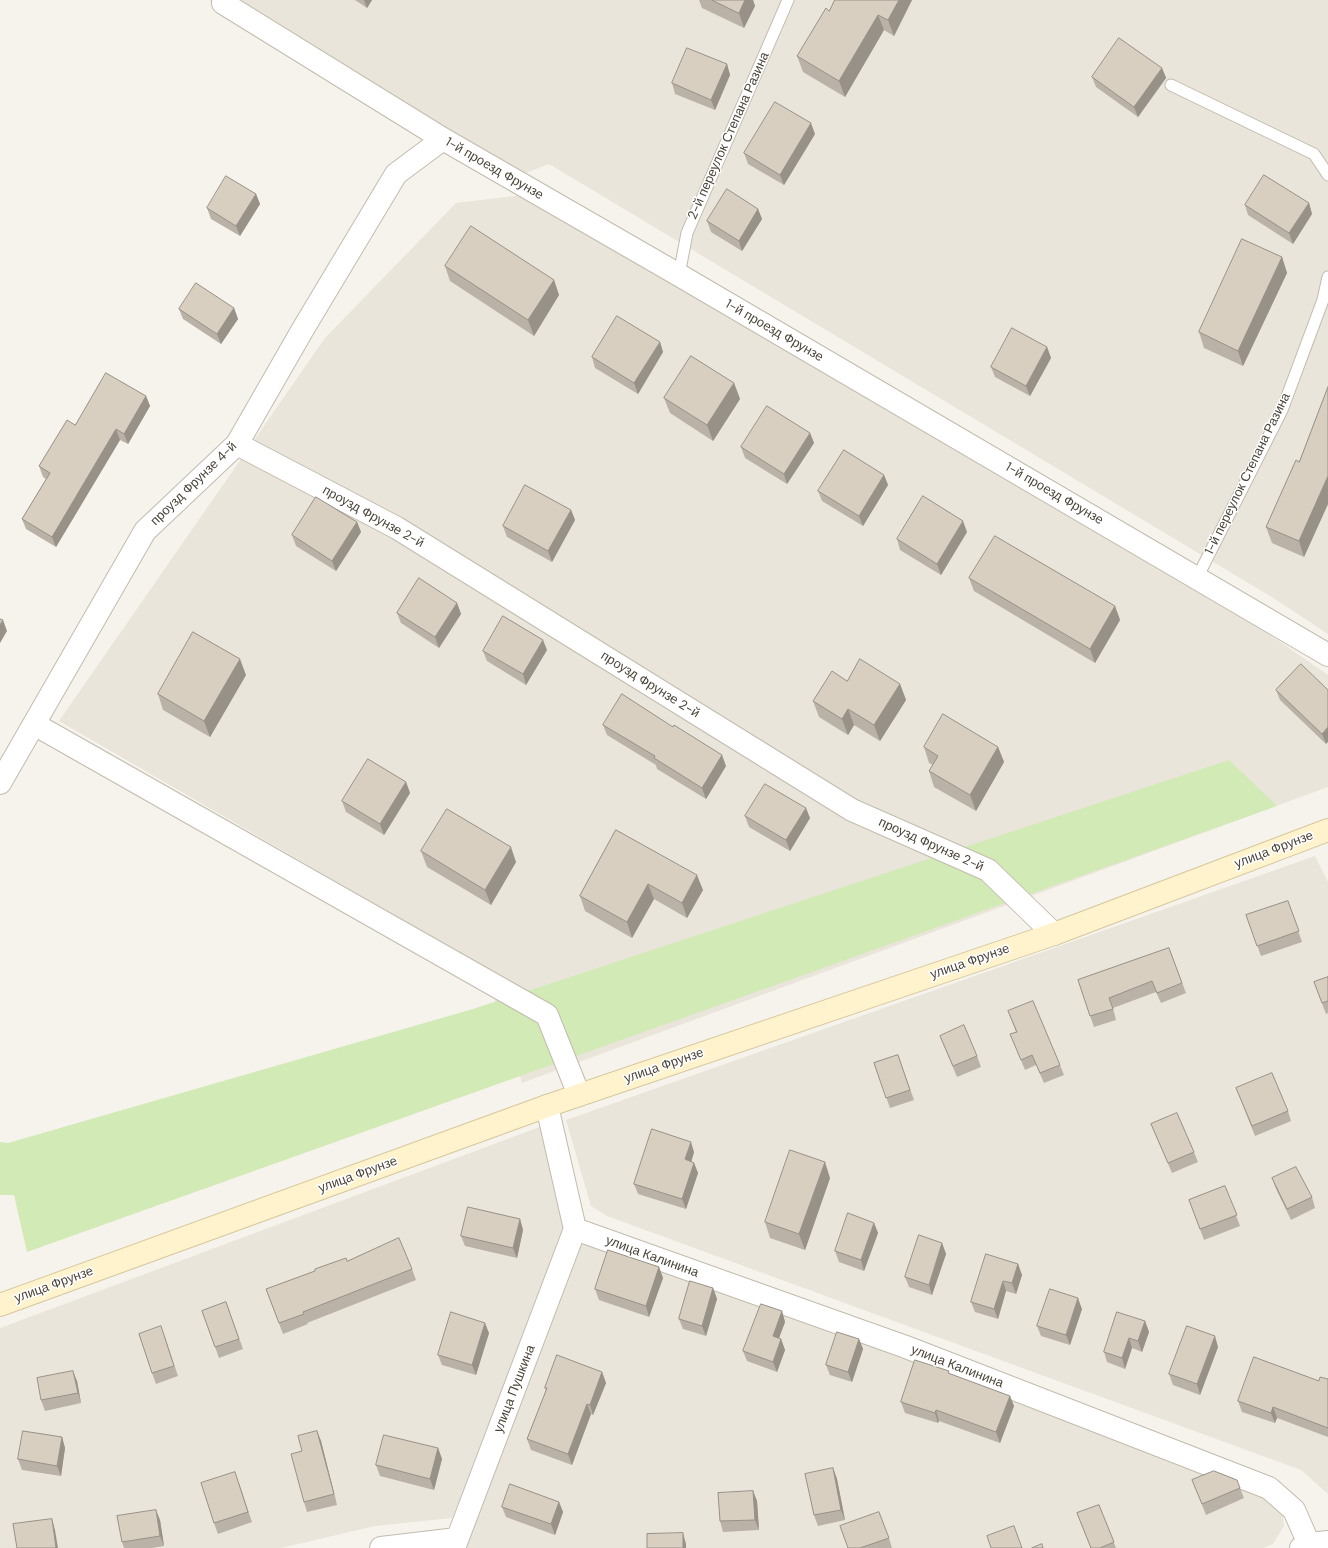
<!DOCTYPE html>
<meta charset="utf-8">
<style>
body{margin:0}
canvas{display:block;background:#f6f3ec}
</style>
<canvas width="1328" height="1548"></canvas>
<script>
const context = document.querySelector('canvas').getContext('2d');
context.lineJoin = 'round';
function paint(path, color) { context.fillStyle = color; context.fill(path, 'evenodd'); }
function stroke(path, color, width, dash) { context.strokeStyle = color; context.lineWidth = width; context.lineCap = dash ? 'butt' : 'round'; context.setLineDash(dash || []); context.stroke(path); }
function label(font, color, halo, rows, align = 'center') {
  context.font = font + ' "DM Sans",sans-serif'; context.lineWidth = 3; context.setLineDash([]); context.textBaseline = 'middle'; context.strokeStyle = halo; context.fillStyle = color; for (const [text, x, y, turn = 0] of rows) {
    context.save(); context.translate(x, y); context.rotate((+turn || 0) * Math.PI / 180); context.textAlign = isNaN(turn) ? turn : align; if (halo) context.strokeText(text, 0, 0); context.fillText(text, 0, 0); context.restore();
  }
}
paint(new Path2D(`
 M 209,0 L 1328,0 L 1328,634 L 1275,599 L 549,164 L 506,181 Z
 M 548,192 L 1263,630 L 1328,675 L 1328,787 L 522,1083 L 484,967 L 59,721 L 325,338 L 456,203 Z
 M 1315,856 L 1328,882 L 1328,1494 L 1301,1470 L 607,1216 L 591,1206 L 566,1120 Z
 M 545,1125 L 572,1230 L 452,1518 L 375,1526 L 281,1548 L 0,1548 L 0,1328 Z
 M 593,1241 L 1249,1477 L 1282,1504 L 1284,1526 L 1273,1544 L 1263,1548 L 464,1548 L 580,1246 Z`), '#eae5da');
paint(new Path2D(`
 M 1229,760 L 1277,806 L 27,1252 L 14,1195 L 0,1195 L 0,1142 L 8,1143 L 473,1009 Z`), '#d2eab5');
const lane = new Path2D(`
 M 1171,85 L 1314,154 L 1328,175
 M 679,275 L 687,233 L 788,0
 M 1197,578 L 1282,410 L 1323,300 L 1328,277`);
const street = new Path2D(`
 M 225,0 L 223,3 L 443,139 L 679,275 L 1328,655
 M 237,444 L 397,528 L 852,810 L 988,870 L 1054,934
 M 34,724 L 547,1015 L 579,1095
 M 0,783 L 145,531 L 237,444 L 303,329 L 396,174 L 443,139
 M 547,1106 L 575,1229
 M 575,1229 L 906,1347 L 1269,1488 L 1294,1510 L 1309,1544
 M 381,1548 L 457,1539
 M 454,1548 L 575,1229
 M 1301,1548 L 1309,1544 L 1328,1542`);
const secondary = new Path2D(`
 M 0,1305 L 547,1106 L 1054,934 L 1328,830`);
stroke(lane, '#c2bbae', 13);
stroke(street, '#c2bbae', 24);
stroke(secondary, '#d6c79b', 24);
stroke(lane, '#fff', 11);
stroke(street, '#fff', 22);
stroke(secondary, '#fff3cd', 22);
paint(new Path2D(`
 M 355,0 L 372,0 L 367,8 Z
 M 699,0 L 753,0 L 755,6 L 744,28 L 702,8 Z
 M 912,0 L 894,36 L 884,30 L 845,97 L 803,72 L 797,56 L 829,11 Z
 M 727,64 L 730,75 L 715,110 L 675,94 L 672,83 Z
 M 1162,68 L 1166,78 L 1138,117 L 1096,87 L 1092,77 Z
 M 815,134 L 784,185 L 748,164 L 744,153 Z
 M 256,194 L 260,204 L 240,236 L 211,219 L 207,208 Z
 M 1309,203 L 1312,214 L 1293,244 L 1248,215 L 1245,205 Z
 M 758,209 L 762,219 L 742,251 L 711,232 L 707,221 Z
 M 1282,257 L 1287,273 L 1243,366 L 1204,348 L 1199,332 Z
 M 445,266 L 554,280 L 559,295 L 534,336 L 450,281 Z
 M 234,308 L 238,319 L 221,344 L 183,319 L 179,309 Z
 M 660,342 L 663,352 L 638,394 L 595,368 L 592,357 Z
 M 1047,347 L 1051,358 L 1030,396 L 995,377 L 991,367 Z
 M 734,383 L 740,399 L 713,441 L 670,413 L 664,398 Z
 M 1328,387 L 1328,504 L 1304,557 L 1272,543 L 1266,527 L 1299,462 Z
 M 146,396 L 150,406 L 128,444 L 120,440 L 56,547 L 26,529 L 22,519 L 46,479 L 43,477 L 39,466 L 75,425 Z
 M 810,433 L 814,443 L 787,484 L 745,458 L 741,447 Z
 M 884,475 L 888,485 L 863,526 L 822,501 L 818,491 Z
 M 571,510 L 575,520 L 552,562 L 507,537 L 503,526 Z
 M 357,522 L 361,532 L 336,571 L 296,546 L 292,535 Z
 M 967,532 L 941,575 L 900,550 L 897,539 Z
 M 969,578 L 1115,606 L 1120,620 L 1095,663 L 974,591 Z
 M 457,603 L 461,614 L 439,648 L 401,623 L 397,613 Z
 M 547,650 L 526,685 L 487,661 L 483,651 Z
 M 1301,664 L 1326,744 L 1280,700 L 1276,690 Z
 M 246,675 L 210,737 L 163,710 L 158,694 Z
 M 847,681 L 900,684 L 906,700 L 880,741 L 854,725 L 848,735 L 819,717 L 813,701 Z
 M 603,725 L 726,766 L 706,799 L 657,769 L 656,765 L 607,735 Z
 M 924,747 L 998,747 L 1004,762 L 976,811 L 934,787 L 929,771 L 933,765 L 929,763 Z
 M 406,782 L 410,793 L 384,835 L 346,812 L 342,801 Z
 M 745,816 L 810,818 L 790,851 L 749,827 Z
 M 616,830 L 703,890 L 687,918 L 654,899 L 632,938 L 585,911 L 580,896 Z
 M 421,851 L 516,862 L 491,905 L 427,867 Z
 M 1288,901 L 1302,942 L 1261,956 L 1246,915 Z
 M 1169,948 L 1186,993 L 1161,1003 L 1156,992 L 1113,1008 L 1116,1020 L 1094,1027 L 1078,980 Z
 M 1328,977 L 1328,1013 L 1326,1014 L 1314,982 Z
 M 1008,1011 L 1060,1065 L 1064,1075 L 1044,1083 L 1036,1065 L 1025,1070 L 1010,1034 L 1016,1032 Z
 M 940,1036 L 977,1056 L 981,1067 L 957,1077 L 944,1046 Z
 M 898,1055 L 914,1100 L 890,1108 L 874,1063 Z
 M 1236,1088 L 1288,1111 L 1291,1121 L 1255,1136 Z
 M 1151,1124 L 1194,1152 L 1198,1162 L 1172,1173 Z
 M 694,1152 L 691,1162 L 694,1163 L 698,1173 L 686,1209 L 638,1194 L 634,1184 Z
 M 830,1178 L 805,1250 L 770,1238 L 765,1222 Z
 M 1272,1178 L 1312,1197 L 1315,1208 L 1291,1220 L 1276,1189 Z
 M 1225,1186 L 1240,1226 L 1204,1240 L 1189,1200 Z
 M 520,1219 L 523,1230 L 517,1258 L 465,1246 L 461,1236 Z
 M 874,1223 L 878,1233 L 864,1271 L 839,1262 L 835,1251 Z
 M 942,1243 L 946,1254 L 932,1295 L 909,1287 L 905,1277 Z
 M 347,1261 L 412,1269 L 416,1280 L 307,1323 L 308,1324 L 283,1334 L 266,1289 L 315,1271 Z
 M 1018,1264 L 1022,1275 L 1016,1294 L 1006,1291 L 998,1319 L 975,1312 L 971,1302 Z
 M 659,1267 L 663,1278 L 649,1317 L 599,1300 L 595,1289 Z
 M 713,1288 L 717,1299 L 706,1336 L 683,1329 L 679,1319 Z
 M 226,1302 L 243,1349 L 219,1358 L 202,1311 Z
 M 1082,1309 L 1070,1345 L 1041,1336 L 1037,1326 Z
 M 782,1311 L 785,1322 L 779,1338 L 781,1339 L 785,1350 L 777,1372 L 747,1361 L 743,1351 Z
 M 1145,1321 L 1149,1332 L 1142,1352 L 1132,1348 L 1125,1369 L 1107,1362 L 1104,1352 Z
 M 489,1333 L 476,1375 L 442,1365 L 438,1355 Z
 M 165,1337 L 178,1376 L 156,1384 L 152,1373 Z
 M 859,1339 L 863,1349 L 852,1382 L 830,1375 L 826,1365 Z
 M 1218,1347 L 1200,1395 L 1173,1385 L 1169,1374 Z
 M 602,1372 L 606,1383 L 593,1415 L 591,1414 L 572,1465 L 531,1450 L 527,1439 L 546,1391 L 545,1388 Z
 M 949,1374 L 1010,1396 L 1014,1406 L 1000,1443 L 939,1421 L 938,1423 L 905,1413 L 901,1402 Z
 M 1328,1379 L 1328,1437 L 1277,1418 L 1275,1423 L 1242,1412 L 1238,1401 L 1319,1381 Z
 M 77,1381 L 81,1403 L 45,1411 L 41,1400 Z
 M 317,1431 L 321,1441 L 337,1505 L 307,1512 L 304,1502 L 302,1451 Z
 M 62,1437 L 65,1448 L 61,1476 L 22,1470 L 18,1459 Z
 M 438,1448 L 442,1459 L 434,1490 L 380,1476 L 376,1465 Z
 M 833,1468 L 837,1479 L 845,1520 L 818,1526 L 814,1515 Z
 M 1192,1480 L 1240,1488 L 1244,1498 L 1206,1515 Z
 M 239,1483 L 252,1522 L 218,1534 L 214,1523 Z
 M 753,1491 L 757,1501 L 759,1530 L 723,1532 L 720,1521 Z
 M 559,1502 L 563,1512 L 555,1535 L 506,1517 L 502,1507 Z
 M 1099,1505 L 1116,1548 L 1091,1548 L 1081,1524 L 1077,1513 Z
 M 160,1520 L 164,1546 L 152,1548 L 124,1548 L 122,1542 Z
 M 889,1538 L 892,1548 L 848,1548 Z`), '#bab2a6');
paint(new Path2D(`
 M 364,0 L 372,0 L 367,8 Z
 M 745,0 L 753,0 L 755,6 L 744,28 L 739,13 Z
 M 899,0 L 912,0 L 894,36 L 888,20 Z
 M 878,15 L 884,30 L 845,97 L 839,81 Z
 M 727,64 L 730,75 L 715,110 L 711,100 Z
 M 1162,68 L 1166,78 L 1138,117 L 1134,107 Z
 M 811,123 L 815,134 L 784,185 L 780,175 Z
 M 256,194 L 260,204 L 240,236 L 236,226 Z
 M 1309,203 L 1312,214 L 1293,244 L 1289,233 Z
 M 758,209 L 762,219 L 742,251 L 739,241 Z
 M 1282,257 L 1287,273 L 1243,366 L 1238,351 Z
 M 554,280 L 559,295 L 534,336 L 528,320 Z
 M 234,308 L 238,319 L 221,344 L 217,334 Z
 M 660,342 L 663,352 L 638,394 L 634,383 Z
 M 1047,347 L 1051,358 L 1030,396 L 1026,386 Z
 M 734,383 L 740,399 L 713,441 L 707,425 Z
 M 146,396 L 150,406 L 128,444 L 124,434 Z
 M 116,429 L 120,440 L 56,547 L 52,537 Z
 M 810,433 L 814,443 L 787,484 L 784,474 Z
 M 884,475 L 888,485 L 863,526 L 859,516 Z
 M 1328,476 L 1328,504 L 1304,557 L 1299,541 Z
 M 571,510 L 575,520 L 552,562 L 548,551 Z
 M 963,521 L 967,532 L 941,575 L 937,564 Z
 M 357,522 L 361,532 L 336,571 L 332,561 Z
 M 457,603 L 461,614 L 439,648 L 435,637 Z
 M 1115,606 L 1120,620 L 1095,663 L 1090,649 Z
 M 3,620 L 7,631 L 0,643 L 0,625 Z
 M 543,640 L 547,650 L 526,685 L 523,674 Z
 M 240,659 L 246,675 L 210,737 L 204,721 Z
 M 900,684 L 906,700 L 880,741 L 874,725 Z
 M 848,709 L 854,725 L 848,735 L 842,719 Z
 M 1328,727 L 1328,742 L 1326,744 L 1322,734 Z
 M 998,747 L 1004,762 L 976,811 L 970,795 Z
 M 722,755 L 726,766 L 706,799 L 702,788 Z
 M 406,782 L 410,793 L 384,835 L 380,824 Z
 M 806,808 L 810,818 L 790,851 L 786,840 Z
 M 511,847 L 516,862 L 491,905 L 485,890 Z
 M 697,875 L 703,890 L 687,918 L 682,903 Z
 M 648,884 L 654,899 L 632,938 L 627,922 Z
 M 691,1142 L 694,1152 L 689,1170 L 685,1159 Z
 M 825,1162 L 830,1178 L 805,1250 L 799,1234 Z
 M 694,1163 L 698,1173 L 686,1209 L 682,1199 Z
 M 520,1219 L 523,1230 L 517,1258 L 513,1248 Z
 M 874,1223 L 878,1233 L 864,1271 L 861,1260 Z
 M 942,1243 L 946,1254 L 932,1295 L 929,1285 Z
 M 1018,1264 L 1022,1275 L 1016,1294 L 1012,1283 Z
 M 659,1267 L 663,1278 L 649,1317 L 646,1306 Z
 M 1003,1281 L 1006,1291 L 998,1319 L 994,1309 Z
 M 713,1288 L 717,1299 L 706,1336 L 702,1326 Z
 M 1078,1298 L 1082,1309 L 1070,1345 L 1066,1335 Z
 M 782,1311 L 785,1322 L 776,1346 L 773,1336 Z
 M 1145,1321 L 1149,1332 L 1142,1352 L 1138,1341 Z
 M 485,1323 L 489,1333 L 476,1375 L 472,1365 Z
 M 1215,1336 L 1218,1347 L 1200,1395 L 1197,1384 Z
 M 1129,1338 L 1132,1348 L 1125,1369 L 1122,1358 Z
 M 781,1339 L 785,1350 L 777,1372 L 773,1362 Z
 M 859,1339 L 863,1349 L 852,1382 L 848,1372 Z
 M 73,1371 L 77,1381 L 81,1403 L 78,1393 Z
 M 602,1372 L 606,1383 L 593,1415 L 590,1405 Z
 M 1010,1396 L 1014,1406 L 1000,1443 L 996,1432 Z
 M 587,1404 L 591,1414 L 572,1465 L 568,1454 Z
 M 1273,1407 L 1277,1418 L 1275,1423 L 1271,1413 Z
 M 936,1410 L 939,1421 L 938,1423 L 935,1413 Z
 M 317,1431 L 321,1441 L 337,1505 L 334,1494 Z
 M 62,1437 L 65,1448 L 61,1476 L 57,1466 Z
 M 438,1448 L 442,1459 L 434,1490 L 430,1479 Z
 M 833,1468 L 837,1479 L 845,1520 L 841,1510 Z
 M 753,1491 L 757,1501 L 759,1530 L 755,1520 Z
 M 559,1502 L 563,1512 L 555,1535 L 551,1524 Z
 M 156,1510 L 160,1520 L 164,1546 L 160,1536 Z
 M 52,1519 L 55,1530 L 58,1548 L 56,1548 Z
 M 683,1533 L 686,1544 L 686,1548 L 683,1548 Z`), '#979187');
const building = new Path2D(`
 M 712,0 L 745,0 L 739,13 Z
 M 835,0 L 899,0 L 888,20 L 878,15 L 839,81 L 797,56 L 826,8 L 829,11 Z
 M 1119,38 L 1162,68 L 1134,107 L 1092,77 Z
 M 687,48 L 727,64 L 711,100 L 672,83 Z
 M 775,102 L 811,123 L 780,175 L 744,153 Z
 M 1264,175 L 1309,203 L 1289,233 L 1245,205 Z
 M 226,176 L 256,194 L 236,226 L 207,208 Z
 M 727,189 L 758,209 L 739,241 L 707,221 Z
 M 471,226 L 554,280 L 528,320 L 445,266 Z
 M 1242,239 L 1282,257 L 1238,351 L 1199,332 Z
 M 196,283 L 234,308 L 217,334 L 179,309 Z
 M 617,316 L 660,342 L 634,383 L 592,357 Z
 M 1012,328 L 1047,347 L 1026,386 L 991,367 Z
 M 691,356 L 734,383 L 707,425 L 664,398 Z
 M 106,373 L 146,396 L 124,434 L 116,429 L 52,537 L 22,519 L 50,473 L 39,466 L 67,420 L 75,425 Z
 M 1328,387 L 1328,476 L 1299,541 L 1266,527 L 1296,460 L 1299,462 Z
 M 767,406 L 810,433 L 784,474 L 741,447 Z
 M 844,450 L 884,475 L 859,516 L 818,491 Z
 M 525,485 L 571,510 L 548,551 L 503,526 Z
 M 923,496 L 963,521 L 937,564 L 897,539 Z
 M 316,497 L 357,522 L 332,561 L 292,535 Z
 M 995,536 L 1115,606 L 1090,649 L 969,578 Z
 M 419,578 L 457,603 L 435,637 L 397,613 Z
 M 503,616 L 543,640 L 523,674 L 483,651 Z
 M 0,619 L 3,620 L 0,625 Z
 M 193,632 L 240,659 L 204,721 L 158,694 Z
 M 860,659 L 900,684 L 874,725 L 848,709 L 842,719 L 813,701 L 832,671 L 847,681 Z
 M 1301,664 L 1328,690 L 1328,727 L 1322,734 L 1276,690 Z
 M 622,694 L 673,727 L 674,725 L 722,755 L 702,788 L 654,758 L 655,756 L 603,725 Z
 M 943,714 L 998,747 L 970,795 L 929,771 L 938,756 L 924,747 Z
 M 368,759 L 406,782 L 380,824 L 342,801 Z
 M 765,784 L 806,808 L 786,840 L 745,816 Z
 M 447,809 L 511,847 L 485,890 L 421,851 Z
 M 616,830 L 697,875 L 682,903 L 648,884 L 627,922 L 580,896 Z
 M 1288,901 L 1299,931 L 1257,946 L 1246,915 Z
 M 1169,948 L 1182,983 L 1157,993 L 1152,981 L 1109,998 L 1113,1009 L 1090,1016 L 1078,980 Z
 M 1328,977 L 1328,1001 L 1322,1003 L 1314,982 Z
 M 1033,1001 L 1060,1065 L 1040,1073 L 1032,1055 L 1021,1060 L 1010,1034 L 1017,1032 L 1008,1011 Z
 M 964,1025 L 977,1056 L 953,1066 L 940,1036 Z
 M 898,1055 L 910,1090 L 886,1098 L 874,1063 Z
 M 1272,1073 L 1288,1111 L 1252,1126 L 1236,1088 Z
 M 1177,1113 L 1194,1152 L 1168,1163 L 1151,1124 Z
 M 652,1129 L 691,1142 L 685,1159 L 694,1163 L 682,1199 L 634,1184 Z
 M 790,1150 L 825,1162 L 799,1234 L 765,1222 Z
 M 1296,1167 L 1312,1197 L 1287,1209 L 1272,1178 Z
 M 1225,1186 L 1237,1215 L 1200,1229 L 1189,1200 Z
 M 468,1207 L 520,1219 L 513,1248 L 461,1236 Z
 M 848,1213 L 874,1223 L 861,1260 L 835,1251 Z
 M 919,1235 L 942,1243 L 929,1285 L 905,1277 Z
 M 399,1238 L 412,1269 L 303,1312 L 304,1314 L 279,1323 L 266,1289 L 315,1271 L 315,1269 L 346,1258 L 347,1261 Z
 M 608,1250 L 659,1267 L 646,1306 L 595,1289 Z
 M 986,1254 L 1018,1264 L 1012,1283 L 1003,1281 L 994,1309 L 971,1302 Z
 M 690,1281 L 713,1288 L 702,1326 L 679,1319 Z
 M 1050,1289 L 1078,1298 L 1066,1335 L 1037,1326 Z
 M 226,1302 L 239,1339 L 215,1347 L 202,1311 Z
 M 761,1304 L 782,1311 L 773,1336 L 781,1339 L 773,1362 L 743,1351 Z
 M 451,1312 L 485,1323 L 472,1365 L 438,1355 Z
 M 1117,1312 L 1145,1321 L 1138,1341 L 1129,1338 L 1122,1358 L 1104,1352 Z
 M 161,1326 L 174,1366 L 152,1373 L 139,1334 Z
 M 1187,1326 L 1215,1336 L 1197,1384 L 1169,1374 Z
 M 837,1332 L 859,1339 L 848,1372 L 826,1365 Z
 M 557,1355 L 602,1372 L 590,1405 L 587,1404 L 568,1454 L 527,1439 L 547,1388 L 545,1388 Z
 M 1254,1357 L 1319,1381 L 1320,1377 L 1328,1379 L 1328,1428 L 1273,1407 L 1271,1413 L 1238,1401 Z
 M 915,1360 L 949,1371 L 948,1373 L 1010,1396 L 996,1432 L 936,1410 L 935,1413 L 901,1402 Z
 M 73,1371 L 78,1393 L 41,1400 L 37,1378 Z
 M 23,1431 L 62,1437 L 57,1466 L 18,1459 Z
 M 317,1431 L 334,1494 L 304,1502 L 291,1454 L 302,1451 L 298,1436 Z
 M 384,1435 L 438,1448 L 430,1479 L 376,1465 Z
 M 833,1468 L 841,1510 L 814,1515 L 805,1474 Z
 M 1214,1471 L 1237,1480 L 1240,1488 L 1202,1504 L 1192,1480 Z
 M 235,1472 L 248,1512 L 214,1523 L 201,1483 Z
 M 510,1484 L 559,1502 L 551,1524 L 502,1507 Z
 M 753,1491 L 755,1520 L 720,1521 L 718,1493 Z
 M 1099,1505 L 1114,1542 L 1100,1548 L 1091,1548 L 1077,1513 Z
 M 156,1510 L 160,1536 L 122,1542 L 117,1516 Z
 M 879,1512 L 889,1538 L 860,1548 L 848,1548 L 840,1526 Z
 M 52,1519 L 56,1548 L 17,1548 L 13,1524 Z
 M 1014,1526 L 1022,1548 L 991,1548 L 987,1536 Z
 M 683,1533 L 683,1548 L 647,1548 L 647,1534 Z
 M 1042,1544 L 1043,1548 L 1032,1548 Z`);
paint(building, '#d8cfc1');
stroke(building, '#979187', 1);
label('13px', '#4b4439', '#fff', [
 ["2-й переулок Степана Разина",729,136,-66],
 ["1-й проезд Фрунзе",494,169,30],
 ["1-й проезд Фрунзе",774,331,30],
 ["1-й переулок Степана Разина",1248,474,-64],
 ["проузд Фрунзе 4-й",194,484,-44],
 ["1-й проезд Фрунзе",1054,494,30],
 ["проузд Фрунзе 2-й",373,517,29],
 ["проузд Фрунзе 2-й",650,685,32],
 ["проузд Фрунзе 2-й",931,845,24],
 ["улица Фрунзе",1274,850,-21],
 ["улица Фрунзе",970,962,-19],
 ["улица Фрунзе",664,1066,-19],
 ["улица Фрунзе",358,1175,-20],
 ["улица Калинина",652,1257,20],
 ["улица Фрунзе",54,1285,-20],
 ["улица Калинина",957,1367,21],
 ["улица Пушкина",515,1389,-69]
]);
</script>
